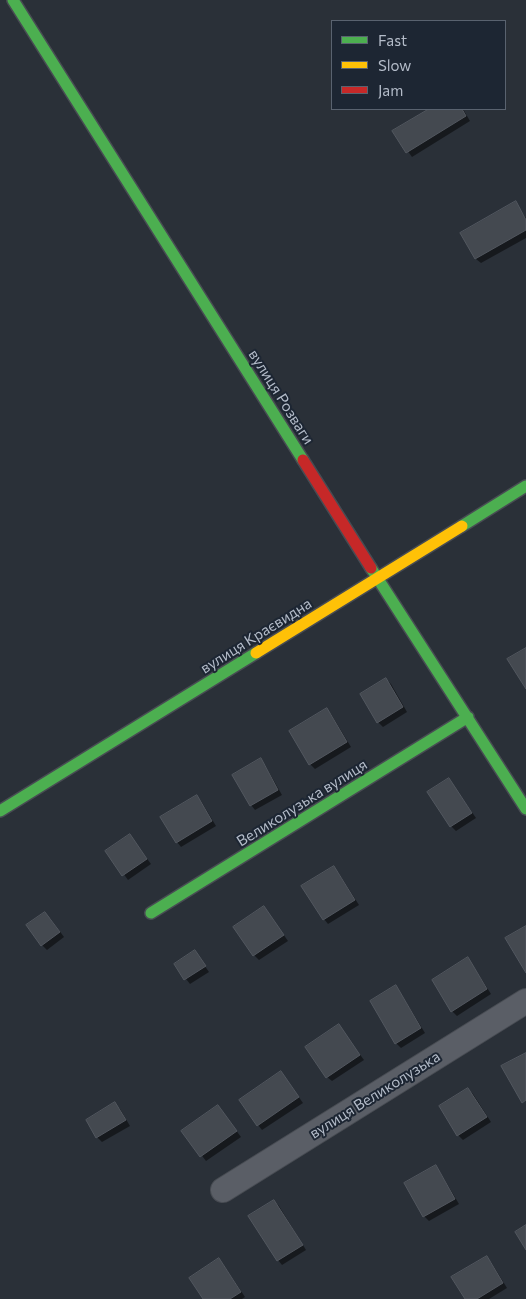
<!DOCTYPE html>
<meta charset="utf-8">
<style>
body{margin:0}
#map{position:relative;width:526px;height:1299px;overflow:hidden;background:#2a3038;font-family:Commissioner,sans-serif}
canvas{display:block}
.legend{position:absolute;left:331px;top:20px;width:175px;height:90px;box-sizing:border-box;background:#1d2633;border:1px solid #59626f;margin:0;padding:6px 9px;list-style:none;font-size:15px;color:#b4bcc9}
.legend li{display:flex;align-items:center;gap:10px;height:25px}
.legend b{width:25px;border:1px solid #59626f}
</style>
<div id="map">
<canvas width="526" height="1299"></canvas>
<ul class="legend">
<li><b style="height:6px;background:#4caf50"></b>Fast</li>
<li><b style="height:6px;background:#ffc107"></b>Slow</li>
<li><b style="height:6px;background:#c62828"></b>Jam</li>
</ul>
</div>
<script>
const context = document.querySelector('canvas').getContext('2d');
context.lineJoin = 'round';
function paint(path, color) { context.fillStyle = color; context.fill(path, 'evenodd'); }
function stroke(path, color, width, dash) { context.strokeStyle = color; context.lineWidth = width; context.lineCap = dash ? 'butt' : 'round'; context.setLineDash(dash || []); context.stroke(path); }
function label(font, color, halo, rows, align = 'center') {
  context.font = font + ' Commissioner,sans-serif'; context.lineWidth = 4; context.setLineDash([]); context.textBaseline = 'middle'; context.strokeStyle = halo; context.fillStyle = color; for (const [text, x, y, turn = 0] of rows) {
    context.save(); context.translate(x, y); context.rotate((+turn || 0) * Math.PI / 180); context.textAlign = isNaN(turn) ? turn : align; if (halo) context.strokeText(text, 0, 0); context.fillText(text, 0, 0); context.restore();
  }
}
paint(new Path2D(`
 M 432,109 L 463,109 L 470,121 L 412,157 L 394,132 Z
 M 515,203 L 526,218 L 526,238 L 481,263 L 476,259 L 462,234 Z
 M 386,679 L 391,684 L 407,712 L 383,727 L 378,722 Z
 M 326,710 L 331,714 L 351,747 L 315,769 L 310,764 Z
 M 260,760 L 265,765 L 282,795 L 255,810 L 251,805 Z
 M 449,779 L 476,818 L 456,831 L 451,826 Z
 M 196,796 L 201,801 L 216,826 L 181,847 L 177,842 Z
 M 130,836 L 151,864 L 128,880 L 107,851 Z
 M 333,867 L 338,872 L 359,905 L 328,924 L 324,919 Z
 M 264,907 L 288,941 L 259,960 L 254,955 Z
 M 50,918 L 64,937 L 47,950 L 42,945 Z
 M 195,952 L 209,972 L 190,984 L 175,965 Z
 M 467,959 L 472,964 L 491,994 L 457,1016 L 452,1011 Z
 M 396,987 L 400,992 L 425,1033 L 401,1048 L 396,1043 Z
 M 339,1026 L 364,1060 L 332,1081 L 327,1077 Z
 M 281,1072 L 303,1103 L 262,1130 L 258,1125 Z
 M 468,1089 L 473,1094 L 491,1122 L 463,1140 L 458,1135 Z
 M 115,1104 L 120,1109 L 130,1126 L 102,1142 L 97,1137 Z
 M 218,1106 L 241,1137 L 206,1161 L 183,1131 Z
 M 436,1167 L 440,1172 L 459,1204 L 429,1221 L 424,1216 Z
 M 274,1201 L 279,1206 L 306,1250 L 282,1265 L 278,1260 Z
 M 486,1258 L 491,1262 L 507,1288 L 489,1299 L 466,1299 Z
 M 223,1264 L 245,1297 L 242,1299 L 204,1299 Z`), '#0007');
const building = new Path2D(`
 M 429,109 L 462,109 L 466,116 L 406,153 L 392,131 Z
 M 516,201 L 526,220 L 526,230 L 475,259 L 460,233 Z
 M 526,648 L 526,689 L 507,659 Z
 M 386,678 L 403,707 L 377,723 L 360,694 Z
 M 327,708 L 347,742 L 309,765 L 289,731 Z
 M 261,758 L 278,790 L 250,806 L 232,775 Z
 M 449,778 L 472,813 L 450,827 L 427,792 Z
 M 197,795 L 212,821 L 176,843 L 160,817 Z
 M 130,834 L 147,859 L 122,876 L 105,851 Z
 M 334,866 L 355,900 L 323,920 L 301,886 Z
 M 264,906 L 284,935 L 253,956 L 233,927 Z
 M 45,912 L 60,932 L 41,946 L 26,925 Z
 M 526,926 L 526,973 L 505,938 Z
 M 195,950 L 206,966 L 184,980 L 174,964 Z
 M 468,957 L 487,989 L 451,1012 L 432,980 Z
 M 396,985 L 421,1028 L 395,1044 L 370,1001 Z
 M 339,1024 L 360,1055 L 326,1078 L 305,1047 Z
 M 526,1053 L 526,1100 L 522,1103 L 501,1066 Z
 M 281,1071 L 299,1097 L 257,1126 L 239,1100 Z
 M 468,1088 L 487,1117 L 457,1136 L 439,1106 Z
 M 115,1102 L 126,1120 L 96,1138 L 86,1120 Z
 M 218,1105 L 237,1131 L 200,1157 L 181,1131 Z
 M 436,1165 L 455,1199 L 423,1217 L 404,1183 Z
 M 274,1200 L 303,1245 L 277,1261 L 248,1216 Z
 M 526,1225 L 526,1250 L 515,1232 Z
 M 487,1256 L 503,1283 L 477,1299 L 465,1299 L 451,1277 Z
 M 219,1258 L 241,1292 L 230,1299 L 203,1299 L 189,1278 Z`);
paint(building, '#444950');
stroke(building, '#52575f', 1);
const street = new Path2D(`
 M 223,1190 L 526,1001`);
const fast = new Path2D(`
 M 13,0 L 303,460
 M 462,526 L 526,486
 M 371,568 L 526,809
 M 0,811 L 256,653
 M 151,913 L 468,717`);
const slow = new Path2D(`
 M 256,653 L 462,526`);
const jam = new Path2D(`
 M 303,460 L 371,568`);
stroke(street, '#484c53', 26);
stroke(fast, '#484c53', 14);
stroke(slow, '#484c53', 14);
stroke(jam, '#484c53', 14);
stroke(street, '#5a5e66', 24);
stroke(fast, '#4caf50', 11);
stroke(slow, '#ffc107', 11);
stroke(jam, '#c62828', 11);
label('15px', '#b4bcc9', '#1d2633', [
 ["вулиця Розваги",281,397,58],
 ["вулиця Краєвидна",256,636,-32],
 ["Великолузька вулиця",302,803,-32],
 ["вулиця Великолузька",375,1095,-32]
]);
</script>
